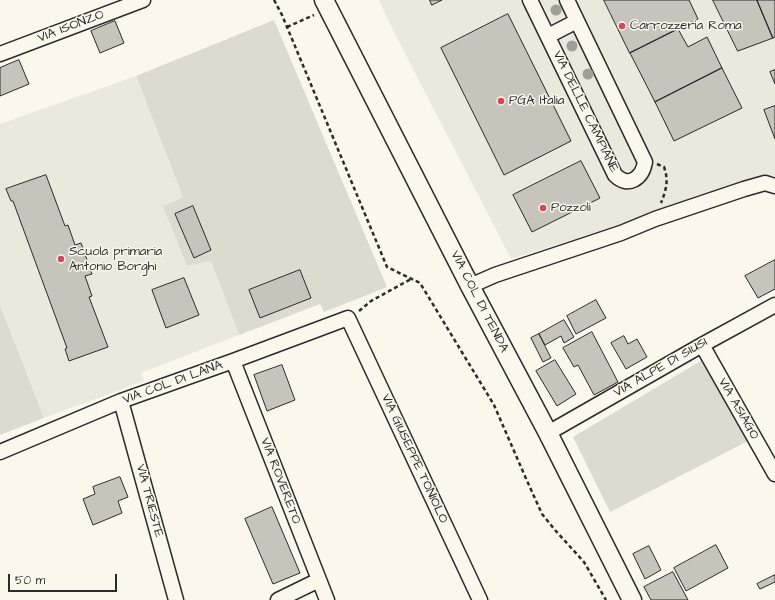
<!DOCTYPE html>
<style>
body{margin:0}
#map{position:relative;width:775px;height:600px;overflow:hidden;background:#fbf7ec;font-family:"Architects Daughter",sans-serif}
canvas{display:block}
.scale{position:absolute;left:8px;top:574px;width:109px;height:18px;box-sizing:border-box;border:2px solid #2b2b2b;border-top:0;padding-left:5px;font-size:12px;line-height:14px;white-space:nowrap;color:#2b2b2b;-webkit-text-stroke:3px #fbf7ec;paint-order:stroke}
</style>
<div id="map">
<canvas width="775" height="600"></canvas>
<div class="scale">50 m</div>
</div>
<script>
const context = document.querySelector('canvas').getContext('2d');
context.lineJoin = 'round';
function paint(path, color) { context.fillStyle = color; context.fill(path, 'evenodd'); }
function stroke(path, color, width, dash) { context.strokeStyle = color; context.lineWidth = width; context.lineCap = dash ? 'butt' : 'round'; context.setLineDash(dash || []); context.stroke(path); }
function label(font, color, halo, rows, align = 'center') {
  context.font = font + ' "Architects Daughter",sans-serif'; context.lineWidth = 3; context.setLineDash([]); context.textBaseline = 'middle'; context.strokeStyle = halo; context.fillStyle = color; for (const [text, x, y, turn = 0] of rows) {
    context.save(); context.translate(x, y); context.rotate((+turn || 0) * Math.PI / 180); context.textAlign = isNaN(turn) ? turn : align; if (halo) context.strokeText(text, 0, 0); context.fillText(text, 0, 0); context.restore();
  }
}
paint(new Path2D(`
 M 379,0 L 775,0 L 775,175 L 511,259 L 390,24 Z
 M 136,76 L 183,197 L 164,205 L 187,266 L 211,261 L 239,335 L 141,373 L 144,381 L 44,418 L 0,305 L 0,124 Z`), '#ebe8de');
paint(new Path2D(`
 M 274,20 L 387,287 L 324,312 L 320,304 L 239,335 L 211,261 L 187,266 L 163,206 L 183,197 L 136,76 Z
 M 0,305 L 44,418 L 0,435 Z
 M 704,359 L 750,440 L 610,512 L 573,437 Z`), '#dddad0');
const building = new Path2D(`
 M 430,0 L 442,0 L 432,5 Z
 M 604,0 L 689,0 L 698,19 L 630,53 Z
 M 713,0 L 757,0 L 773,38 L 738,51 Z
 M 757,0 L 775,0 L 775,37 L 773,38 Z
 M 508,14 L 571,141 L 504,175 L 441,48 Z
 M 115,21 L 124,43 L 100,53 L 91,31 Z
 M 678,29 L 688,47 L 707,37 L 722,68 L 655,102 L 630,53 Z
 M 19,60 L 29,84 L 0,96 L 0,68 Z
 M 722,68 L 742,108 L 674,141 L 655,102 Z
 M 775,70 L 775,84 L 770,72 Z
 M 775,106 L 775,139 L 764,110 Z
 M 581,161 L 600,198 L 532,232 L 513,195 Z
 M 46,175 L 65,226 L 68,225 L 75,245 L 81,243 L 92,274 L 85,276 L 92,296 L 89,297 L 108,347 L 69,361 L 65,349 L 67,348 L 13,201 L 11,201 L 6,189 Z
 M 193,206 L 211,250 L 194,258 L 175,214 Z
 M 775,260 L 775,289 L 758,298 L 745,276 Z
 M 300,270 L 311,298 L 260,318 L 249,290 Z
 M 184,278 L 199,315 L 166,328 L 152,290 Z
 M 596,300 L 606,318 L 576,334 L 567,316 Z
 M 564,320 L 574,337 L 564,343 L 561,336 L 545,345 L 539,334 Z
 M 592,332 L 618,382 L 594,395 L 578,365 L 574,367 L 563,348 Z
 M 539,334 L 551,358 L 543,362 L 531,338 Z
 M 624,336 L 628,344 L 637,339 L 647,357 L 626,369 L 611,343 Z
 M 555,360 L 576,394 L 557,406 L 536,371 Z
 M 282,365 L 295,400 L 267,411 L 254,375 Z
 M 120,477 L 128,497 L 118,501 L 122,513 L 93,525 L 83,499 L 95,494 L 93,487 Z
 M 272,507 L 300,573 L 273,584 L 245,519 Z
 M 716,545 L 728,568 L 686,591 L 674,568 Z
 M 649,546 L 661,570 L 645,579 L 633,554 Z
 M 673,572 L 688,600 L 651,600 L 644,587 Z
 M 775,575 L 775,582 L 760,589 L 757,584 Z`);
paint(building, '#c7c4bc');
stroke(building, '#2b2b2b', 1);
const minor = new Path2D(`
 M 530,0 L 615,175 C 628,188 642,179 645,162 L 567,0
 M 548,36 L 577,21
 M 0,54 L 143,0
 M 470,286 L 495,275 L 621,233 L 655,219 L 744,189 L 765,183 L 775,186
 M 702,345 L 775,474
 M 233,361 L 327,600
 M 121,401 L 176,600
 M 548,433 L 702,345 L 775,305
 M 0,452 L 121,401 L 233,361 L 348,318 L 480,600
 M 278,600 L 319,580`);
const major = new Path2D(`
 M 324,0 L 470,286 L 548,433 L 632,600`);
stroke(minor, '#2b2b2b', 17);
stroke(major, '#2b2b2b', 21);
stroke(new Path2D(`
 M 274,0 L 282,15 L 387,267 L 420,283 L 494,405 L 524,474 L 542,514 L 555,530 L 584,562 L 606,600
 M 287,27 L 314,15
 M 657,164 L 664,167 C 669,181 666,190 661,203
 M 359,311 L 371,301 L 411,279`), '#2b2b2b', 2.5, [4, 3]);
stroke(minor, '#fbf7ec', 14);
stroke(major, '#fbf7ec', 18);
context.fillStyle = '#a19f98';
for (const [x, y] of [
 [556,10],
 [572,46],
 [588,74]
]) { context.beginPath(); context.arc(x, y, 5.5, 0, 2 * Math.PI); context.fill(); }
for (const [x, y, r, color] of [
 [622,26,4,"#d1495b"],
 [501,101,4,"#d1495b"],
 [543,208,4,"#d1495b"],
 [61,259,4,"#d1495b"]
]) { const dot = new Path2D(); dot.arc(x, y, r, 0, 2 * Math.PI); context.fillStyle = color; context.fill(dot); stroke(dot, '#fbf7ec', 1.5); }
label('13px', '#2b2b2b', '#fbf7ec', [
 ["Carrozzeria Roma",630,26],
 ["PGA Italia",509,101],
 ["Pozzoli",551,208],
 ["Scuola primaria",69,252],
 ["Antonio Borghi",69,267]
], 'left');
label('13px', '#2b2b2b', '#fbf7ec', [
 ["VIA ISONZO",71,27,-21],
 ["VIA DELLE CAMPIANE",585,112,64],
 ["VIA COL DI TENDA",479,302,63],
 ["VIA ALPE DI SIUSI",661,368,-30],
 ["VIA COL DI LANA",173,383,-20],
 ["VIA ASIAGO",738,409,60],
 ["VIA GIUSEPPE TONIOLO",414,459,65],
 ["VIA ROVERETO",280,481,69],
 ["VIA TRIESTE",149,501,75]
]);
</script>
